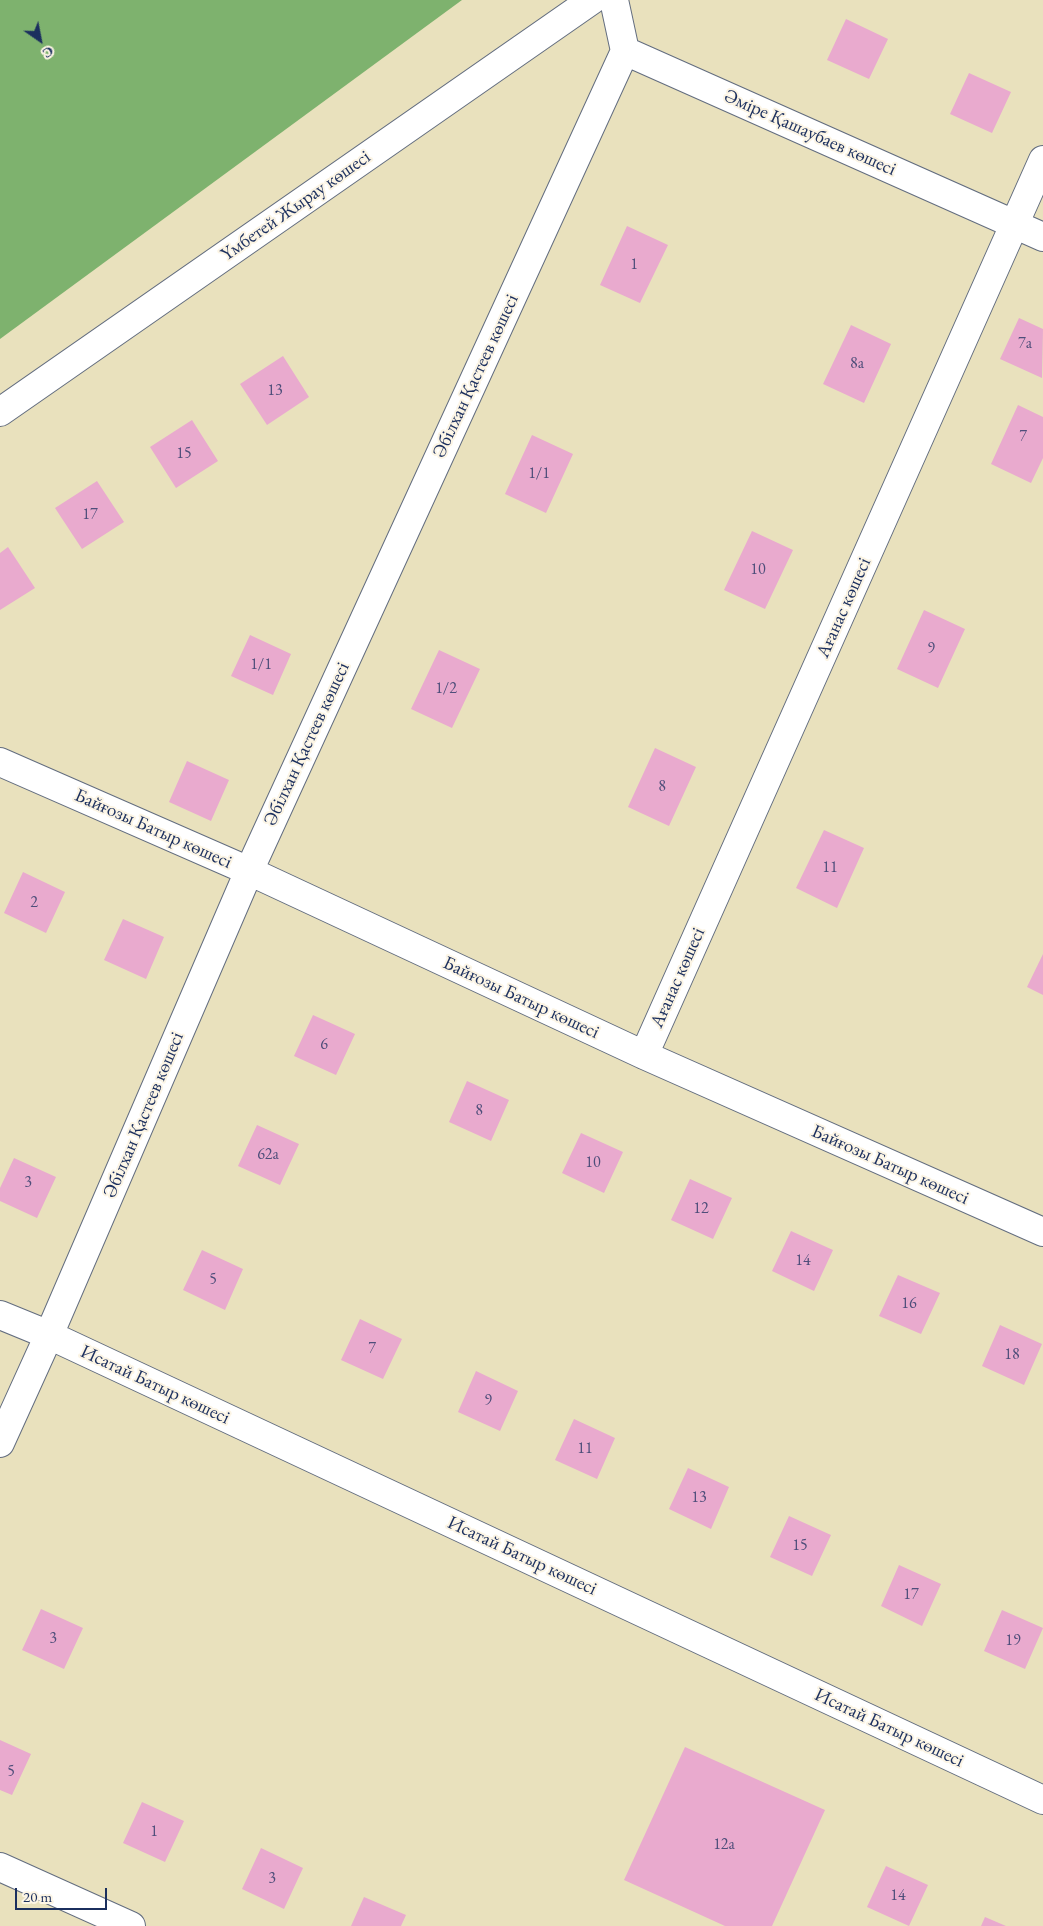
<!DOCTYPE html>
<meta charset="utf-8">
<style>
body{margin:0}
#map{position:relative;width:1043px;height:1926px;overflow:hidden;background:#e9e1bd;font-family:"EB Garamond",serif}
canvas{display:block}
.north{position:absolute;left:15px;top:15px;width:50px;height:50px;-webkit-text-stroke:4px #fcf5e5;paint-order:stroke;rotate:147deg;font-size:14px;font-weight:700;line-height:20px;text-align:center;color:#1b2f5e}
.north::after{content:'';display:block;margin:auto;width:18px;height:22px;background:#1b2f5e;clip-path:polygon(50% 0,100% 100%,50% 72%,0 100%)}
.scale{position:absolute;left:15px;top:1888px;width:92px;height:22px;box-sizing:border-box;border:2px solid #1b2f5e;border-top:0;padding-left:6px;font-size:15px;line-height:18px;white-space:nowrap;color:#1b2f5e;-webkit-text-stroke:4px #fcf5e5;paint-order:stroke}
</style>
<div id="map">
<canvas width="1043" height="1926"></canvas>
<div class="north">С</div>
<div class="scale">20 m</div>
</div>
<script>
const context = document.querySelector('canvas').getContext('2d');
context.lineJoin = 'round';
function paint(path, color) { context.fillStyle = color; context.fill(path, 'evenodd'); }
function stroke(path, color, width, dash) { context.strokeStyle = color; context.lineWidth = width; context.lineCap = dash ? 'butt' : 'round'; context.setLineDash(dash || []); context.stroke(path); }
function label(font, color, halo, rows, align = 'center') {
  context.font = font + ' "EB Garamond",serif'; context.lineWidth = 4; context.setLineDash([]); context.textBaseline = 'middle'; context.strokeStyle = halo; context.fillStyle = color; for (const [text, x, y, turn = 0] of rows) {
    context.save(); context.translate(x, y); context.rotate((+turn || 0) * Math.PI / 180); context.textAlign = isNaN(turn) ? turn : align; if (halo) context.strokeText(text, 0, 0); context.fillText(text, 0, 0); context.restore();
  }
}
paint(new Path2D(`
 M 0,0 L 462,0 L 0,339 Z`), '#7eb26e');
paint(new Path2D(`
 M 846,19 L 888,39 L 869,79 L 827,60 Z
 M 969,73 L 1011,92 L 992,133 L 950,114 Z
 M 627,226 L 668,245 L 640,303 L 600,285 Z
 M 1019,318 L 1043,329 L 1042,378 L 1000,359 Z
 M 851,325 L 891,344 L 864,403 L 823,384 Z
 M 283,356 L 309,397 L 267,425 L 240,384 Z
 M 1018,405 L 1043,417 L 1043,458 L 1031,483 L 991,464 Z
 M 192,420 L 218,461 L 176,488 L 150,447 Z
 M 532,435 L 573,454 L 546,513 L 505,494 Z
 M 97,481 L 124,522 L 82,549 L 55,508 Z
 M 752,531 L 793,550 L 765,609 L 724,590 Z
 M 8,547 L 35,588 L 0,610 L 0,553 Z
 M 924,610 L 965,629 L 938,688 L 897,669 Z
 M 250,635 L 291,654 L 273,695 L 231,676 Z
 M 439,650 L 480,669 L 452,728 L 411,709 Z
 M 655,748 L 696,767 L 669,826 L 628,807 Z
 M 187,761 L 229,780 L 211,821 L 169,802 Z
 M 824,830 L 864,848 L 837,908 L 796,888 Z
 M 23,872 L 65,892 L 46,933 L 4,913 Z
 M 123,919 L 164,937 L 146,979 L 104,960 Z
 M 1043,954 L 1043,995 L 1027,987 Z
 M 313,1015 L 355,1034 L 336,1075 L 294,1056 Z
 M 467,1081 L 509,1100 L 491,1141 L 449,1122 Z
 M 257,1125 L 299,1144 L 280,1185 L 238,1166 Z
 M 581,1133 L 623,1152 L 604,1193 L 562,1173 Z
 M 14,1158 L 56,1177 L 37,1218 L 0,1201 L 0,1188 Z
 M 690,1179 L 732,1198 L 713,1239 L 671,1220 Z
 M 791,1231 L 833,1250 L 814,1291 L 772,1271 Z
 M 202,1250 L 243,1269 L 225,1310 L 183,1290 Z
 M 898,1275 L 940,1293 L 921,1334 L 879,1316 Z
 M 360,1319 L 402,1339 L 383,1379 L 341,1360 Z
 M 1000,1325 L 1042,1344 L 1024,1385 L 982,1366 Z
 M 476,1371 L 518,1391 L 500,1431 L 458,1412 Z
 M 574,1419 L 615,1438 L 597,1479 L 555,1460 Z
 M 688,1468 L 729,1487 L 711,1529 L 669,1509 Z
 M 789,1516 L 831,1535 L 812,1576 L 770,1557 Z
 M 899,1565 L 941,1584 L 922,1626 L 881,1606 Z
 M 41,1609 L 83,1628 L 64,1669 L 22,1650 Z
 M 1002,1610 L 1043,1628 L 1025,1669 L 984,1651 Z
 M 0,1740 L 31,1754 L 12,1795 L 0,1790 Z
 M 685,1747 L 825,1810 L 772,1926 L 725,1926 L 624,1880 Z
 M 142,1802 L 184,1821 L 165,1862 L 123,1843 Z
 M 261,1848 L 303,1868 L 284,1909 L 242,1889 Z
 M 886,1866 L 928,1885 L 909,1926 L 867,1907 Z
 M 364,1897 L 406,1915 L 401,1926 L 351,1926 Z
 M 985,1917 L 1006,1926 L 981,1926 Z`), '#e9aace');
const minor = new Path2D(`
 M 614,0 L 625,51 L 1043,237
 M 0,412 L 592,0
 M 0,762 L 249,871 L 644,1055 L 1043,1232
 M 644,1055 L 1043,160
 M 0,1315 L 49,1335 L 1043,1800
 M 0,1443 L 49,1335 L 249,871 L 625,51
 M 0,1867 L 131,1926`);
stroke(minor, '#636d7f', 30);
stroke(minor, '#fff', 28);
label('16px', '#4e4e7a', null, [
 ["1",634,265],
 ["7а",1025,344],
 ["8а",857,364],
 ["13",275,391],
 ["7",1023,437],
 ["15",184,454],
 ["1/1",539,474],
 ["17",90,515],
 ["10",758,570],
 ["9",931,649],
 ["1/1",261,665],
 ["1/2",446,689],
 ["8",662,787],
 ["11",830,868],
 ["2",34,903],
 ["6",324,1045],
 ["8",479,1111],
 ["62а",268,1155],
 ["10",593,1163],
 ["3",28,1183],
 ["12",701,1209],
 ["14",803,1261],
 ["5",213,1280],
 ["16",909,1304],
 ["7",372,1349],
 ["18",1012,1355],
 ["9",488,1401],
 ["11",585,1449],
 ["13",699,1498],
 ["15",800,1546],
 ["17",911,1595],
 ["3",53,1639],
 ["19",1013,1641],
 ["5",11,1772],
 ["1",154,1832],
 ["12а",724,1845],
 ["3",272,1879],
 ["14",898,1896]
]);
label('19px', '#1b2f5e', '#fcf5e5', [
 ["Әміре Қашаубаев көшесі",810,133,24],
 ["Үмбетей Жырау көшесі",296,206,-35],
 ["Әбілхан Қастеев көшесі",476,376,-65],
 ["Ағанас көшесі",844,608,-66],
 ["Әбілхан Қастеев көшесі",307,744,-65],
 ["Байғозы Батыр көшесі",153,829,24],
 ["Ағанас көшесі",678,978,-66],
 ["Байғозы Батыр көшесі",521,998,25],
 ["Әбілхан Қастеев көшесі",144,1115,-67],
 ["Байғозы Батыр көшесі",890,1165,24],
 ["Исатай Батыр көшесі",155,1385,25],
 ["Исатай Батыр көшесі",522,1556,25],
 ["Исатай Батыр көшесі",889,1728,25]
]);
</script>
